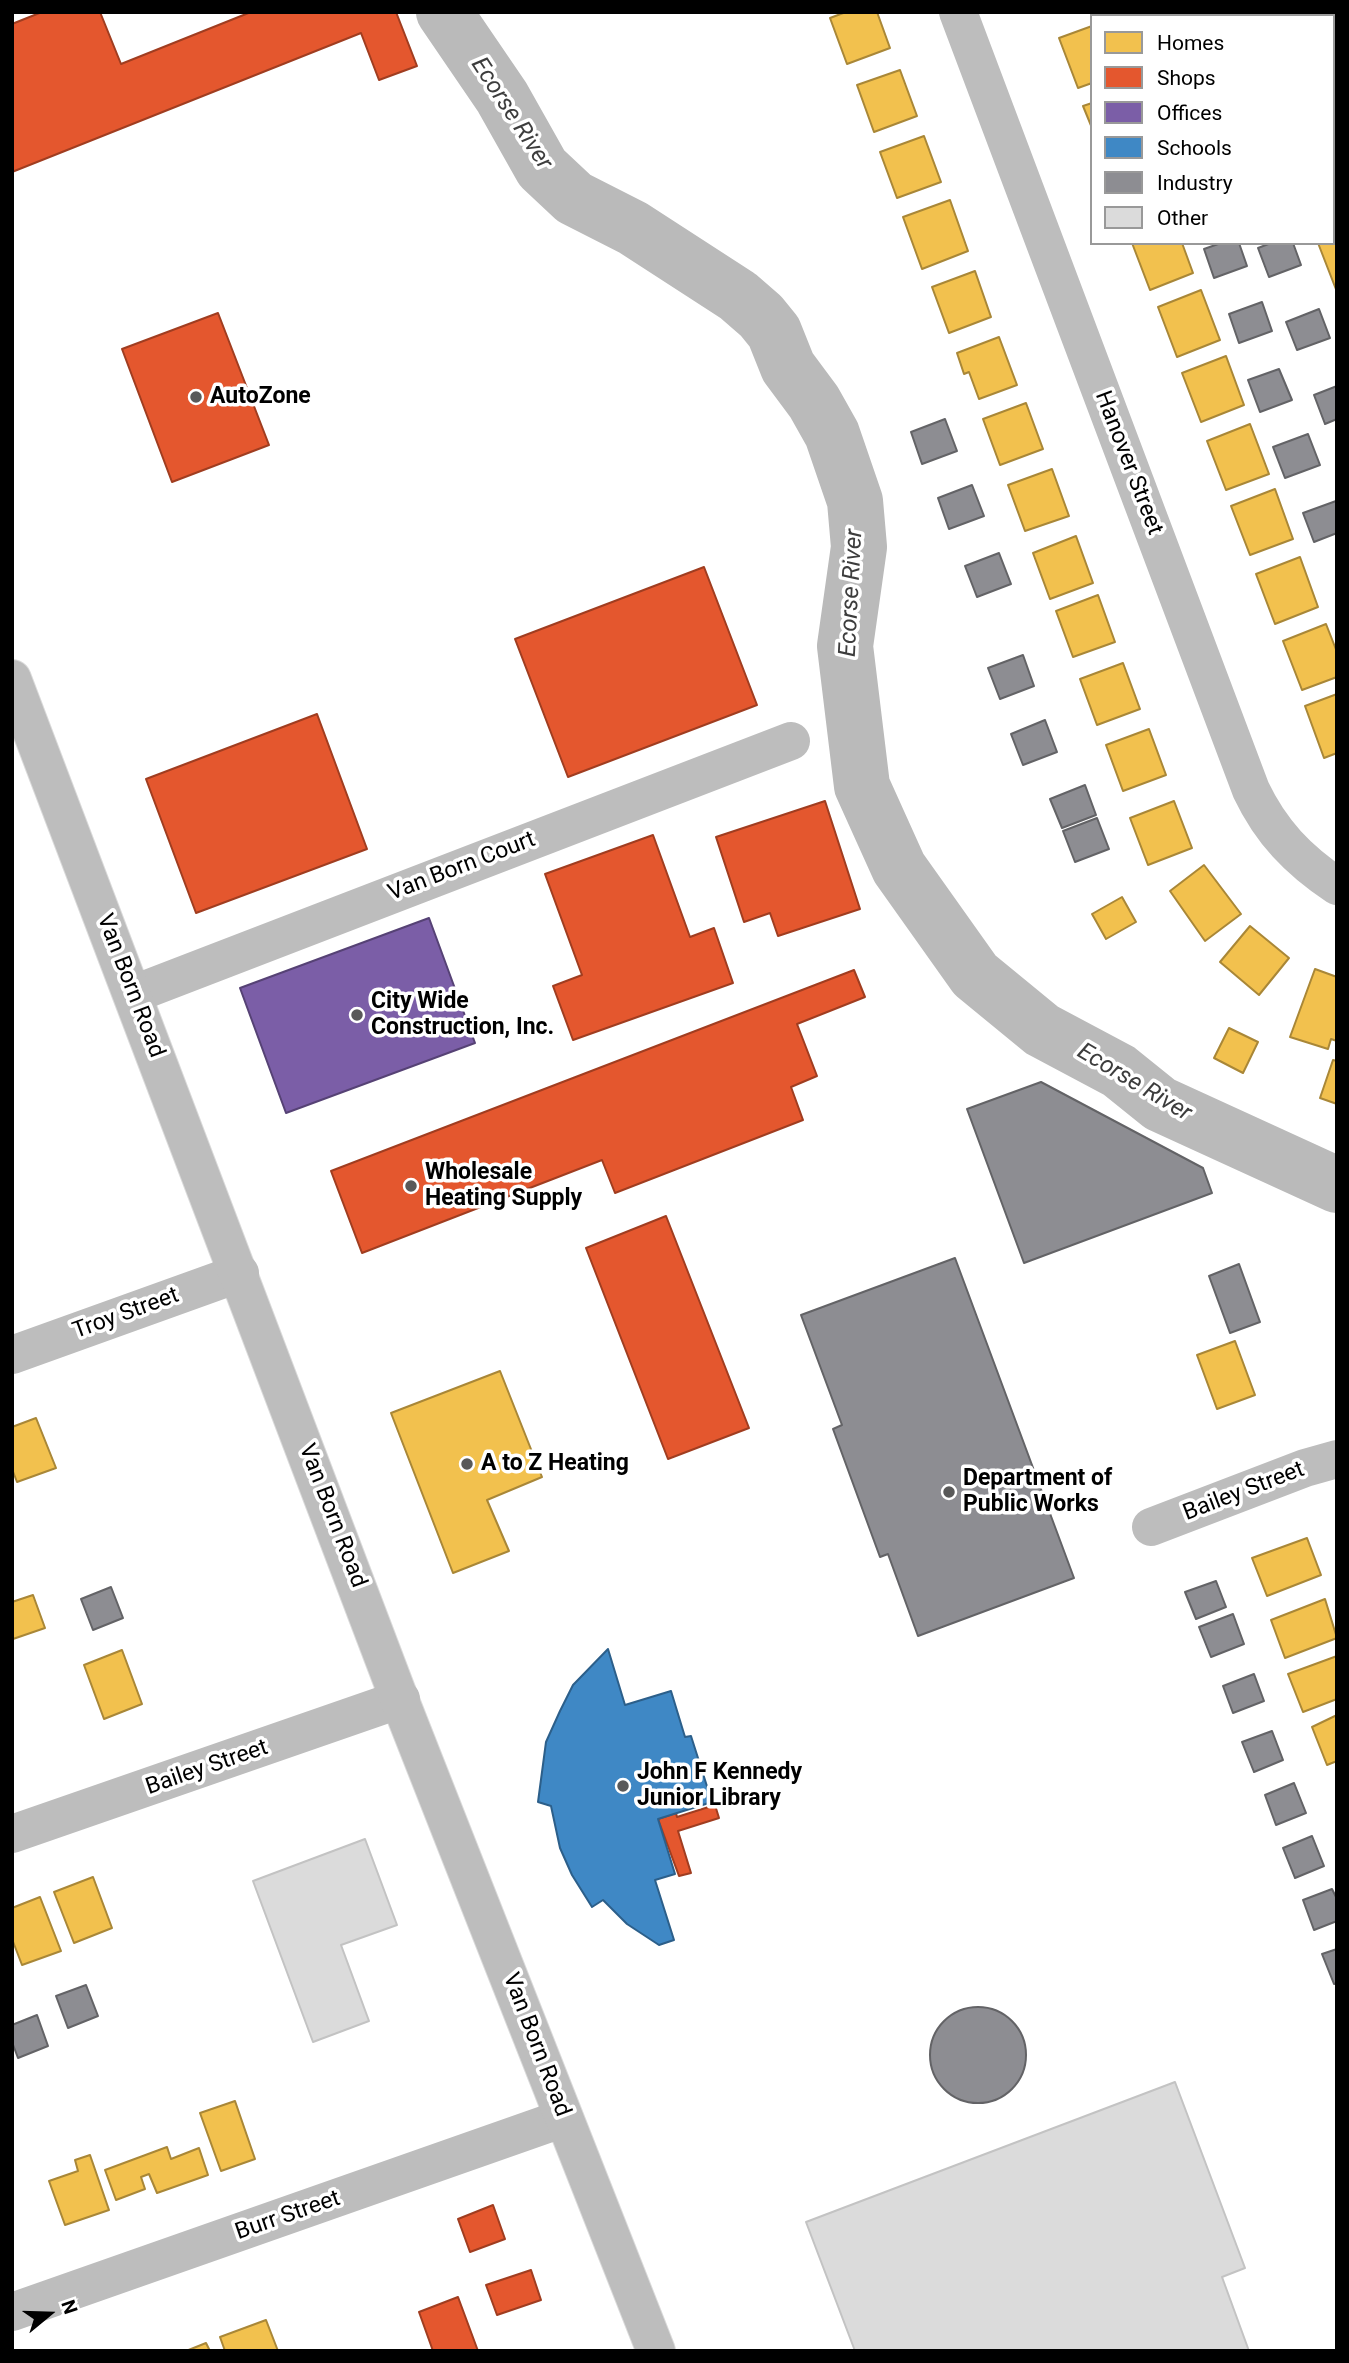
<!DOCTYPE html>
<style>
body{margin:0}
#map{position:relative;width:1349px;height:2363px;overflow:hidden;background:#fff;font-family:Roboto,sans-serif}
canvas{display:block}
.frame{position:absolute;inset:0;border:14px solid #000;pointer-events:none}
.legend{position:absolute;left:1090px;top:14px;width:245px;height:231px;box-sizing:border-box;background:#fff;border:2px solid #999;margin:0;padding:9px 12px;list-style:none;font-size:21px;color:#000}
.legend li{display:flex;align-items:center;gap:14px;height:35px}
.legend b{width:35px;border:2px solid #999}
.north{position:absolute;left:14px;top:2279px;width:70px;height:70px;-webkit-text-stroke:5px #fff;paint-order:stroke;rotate:71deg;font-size:19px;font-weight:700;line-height:28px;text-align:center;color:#000}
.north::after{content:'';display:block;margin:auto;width:24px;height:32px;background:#000;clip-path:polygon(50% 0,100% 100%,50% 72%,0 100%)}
</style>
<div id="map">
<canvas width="1349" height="2363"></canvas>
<div class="frame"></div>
<ul class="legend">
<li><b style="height:19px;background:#f2c14e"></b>Homes</li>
<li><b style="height:19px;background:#e4572e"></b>Shops</li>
<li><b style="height:19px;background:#7b5ea7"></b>Offices</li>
<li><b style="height:19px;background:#3f88c5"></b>Schools</li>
<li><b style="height:19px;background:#8d8d92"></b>Industry</li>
<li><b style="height:19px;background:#dbdbdb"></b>Other</li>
</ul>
<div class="north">N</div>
</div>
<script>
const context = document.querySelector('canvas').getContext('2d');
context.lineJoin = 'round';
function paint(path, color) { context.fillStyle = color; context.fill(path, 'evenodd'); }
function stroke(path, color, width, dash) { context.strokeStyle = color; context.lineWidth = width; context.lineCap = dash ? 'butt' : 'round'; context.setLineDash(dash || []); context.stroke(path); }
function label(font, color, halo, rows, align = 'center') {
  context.font = font + ' Roboto,sans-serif'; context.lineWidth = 7; context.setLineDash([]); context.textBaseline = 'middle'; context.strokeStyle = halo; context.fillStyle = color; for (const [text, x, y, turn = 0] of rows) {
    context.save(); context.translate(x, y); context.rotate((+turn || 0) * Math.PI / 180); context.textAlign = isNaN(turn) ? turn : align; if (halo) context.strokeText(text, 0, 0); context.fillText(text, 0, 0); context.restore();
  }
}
const homes = new Path2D(`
 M 846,12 L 877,12 L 890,48 L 847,64 L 830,18 Z
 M 1242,12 L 1277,12 L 1278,16 L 1235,16 Z
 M 1092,26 L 1092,83 L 1078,88 L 1059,38 Z
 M 900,70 L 917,116 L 874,132 L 857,85 Z
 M 1092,103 L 1092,128 L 1083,106 Z
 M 924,136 L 941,182 L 897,198 L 880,152 Z
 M 1333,172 L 1337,181 L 1337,210 L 1333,211 Z
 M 950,200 L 968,251 L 922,269 L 903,217 Z
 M 1337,228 L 1337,292 L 1318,243 L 1333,243 L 1333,229 Z
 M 1132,243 L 1182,243 L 1193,273 L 1150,290 Z
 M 975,271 L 991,317 L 949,333 L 932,287 Z
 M 1201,290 L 1220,340 L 1177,357 L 1158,307 Z
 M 999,337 L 1017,385 L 979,399 L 969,372 L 964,374 L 957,353 Z
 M 1226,356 L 1244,405 L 1201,422 L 1182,373 Z
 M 1026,403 L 1043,449 L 1000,465 L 983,419 Z
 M 1250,424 L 1269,474 L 1226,490 L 1207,441 Z
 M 1052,469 L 1069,516 L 1025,531 L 1008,485 Z
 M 1275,489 L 1293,539 L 1250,555 L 1231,506 Z
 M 1076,536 L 1093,583 L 1050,599 L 1033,553 Z
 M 1300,557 L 1318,607 L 1275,624 L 1256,574 Z
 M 1098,595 L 1115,642 L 1073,657 L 1056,611 Z
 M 1326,624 L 1337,652 L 1337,677 L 1302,690 L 1283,641 Z
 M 1123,663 L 1140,709 L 1097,725 L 1080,679 Z
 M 1337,694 L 1337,753 L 1324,758 L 1305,706 Z
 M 1149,729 L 1166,775 L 1123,791 L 1106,745 Z
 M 1174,801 L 1192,848 L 1148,865 L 1130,818 Z
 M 1204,865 L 1241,914 L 1205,941 L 1170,891 Z
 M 1122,897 L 1136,922 L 1106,939 L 1092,914 Z
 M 1250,926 L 1289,958 L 1259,995 L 1220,962 Z
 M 1315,969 L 1337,977 L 1337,1041 L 1331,1039 L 1328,1049 L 1290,1037 Z
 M 1229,1028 L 1258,1042 L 1243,1073 L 1214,1058 Z
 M 1333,1060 L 1337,1061 L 1337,1104 L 1320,1098 Z
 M 1235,1341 L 1255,1395 L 1217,1409 L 1197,1355 Z
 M 500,1371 L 542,1477 L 487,1500 L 509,1551 L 453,1573 L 391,1413 Z
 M 36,1418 L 56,1468 L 17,1482 L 12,1469 L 12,1427 Z
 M 1307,1538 L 1321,1575 L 1267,1596 L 1252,1558 Z
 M 33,1595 L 45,1628 L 13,1639 L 12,1602 Z
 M 1325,1599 L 1337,1638 L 1285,1658 L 1271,1620 Z
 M 122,1650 L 142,1704 L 104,1719 L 84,1665 Z
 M 1337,1656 L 1337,1699 L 1303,1712 L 1288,1674 Z
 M 1337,1715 L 1337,1761 L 1327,1765 L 1312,1727 Z
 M 93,1877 L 112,1928 L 74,1943 L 54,1892 Z
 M 40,1897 L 61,1951 L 22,1965 L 12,1939 L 12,1908 Z
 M 235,2101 L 255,2159 L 221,2171 L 200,2113 Z
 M 167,2147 L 171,2159 L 199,2148 L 208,2175 L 157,2193 L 149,2174 L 141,2177 L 145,2189 L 116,2200 L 105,2170 Z
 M 90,2155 L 109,2210 L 65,2225 L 49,2181 L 78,2171 L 75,2160 Z
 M 266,2320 L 278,2351 L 225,2351 L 220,2337 Z
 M 206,2343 L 210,2351 L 186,2351 Z`);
paint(homes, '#f2c14e');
stroke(homes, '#a98737', 2);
const shops = new Path2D(`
 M 42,12 L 100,12 L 121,64 L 251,12 L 396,12 L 417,66 L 379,80 L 361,33 L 12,172 L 12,24 Z
 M 218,313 L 269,445 L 172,482 L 122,349 Z
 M 704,567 L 757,705 L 568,777 L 515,639 Z
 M 317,714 L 367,849 L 196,913 L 146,779 Z
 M 825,801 L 860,909 L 778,936 L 770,913 L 744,922 L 716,837 Z
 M 653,835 L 690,937 L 714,928 L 733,983 L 573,1040 L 553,986 L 582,975 L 545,874 Z
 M 854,970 L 865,997 L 797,1024 L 817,1076 L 791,1087 L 803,1120 L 615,1193 L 602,1160 L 362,1253 L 331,1171 Z
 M 666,1216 L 749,1428 L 668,1459 L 586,1248 Z
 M 715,1805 L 719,1818 L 678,1831 L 691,1873 L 679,1876 L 658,1819 L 676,1813 L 677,1817 Z
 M 493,2205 L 505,2239 L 470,2252 L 458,2219 Z
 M 531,2270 L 541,2300 L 497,2315 L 486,2285 Z
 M 458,2297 L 478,2351 L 433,2351 L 419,2312 Z`);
paint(shops, '#e4572e');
stroke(shops, '#a03d20', 2);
const offices = new Path2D(`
 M 429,918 L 475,1043 L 286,1113 L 240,988 Z`);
paint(offices, '#7b5ea7');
stroke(offices, '#564275', 2);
const schools = new Path2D(`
 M 608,1649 L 625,1705 L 671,1691 L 685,1737 L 691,1736 L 712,1802 L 658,1819 L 675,1874 L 655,1880 L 674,1940 L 659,1945 L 627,1924 L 603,1900 L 592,1907 L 572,1875 L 560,1848 L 551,1806 L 538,1802 L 546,1742 L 560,1711 L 573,1685 Z`);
paint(schools, '#3f88c5');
stroke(schools, '#2c5f8a', 2);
const industry = new Path2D(`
 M 1221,243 L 1239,243 L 1247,266 L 1214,278 L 1204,249 Z
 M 1271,243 L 1293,243 L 1301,265 L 1269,277 L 1258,248 Z
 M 1262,302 L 1272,331 L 1239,343 L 1229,314 Z
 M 1319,309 L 1330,338 L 1297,350 L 1286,322 Z
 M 1279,369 L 1292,400 L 1260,412 L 1248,380 Z
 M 1337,386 L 1337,419 L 1325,424 L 1314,395 Z
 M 945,419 L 957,451 L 922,464 L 911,432 Z
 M 1308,434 L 1320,465 L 1285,478 L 1273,447 Z
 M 972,485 L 984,516 L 949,529 L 938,498 Z
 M 1336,501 L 1337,533 L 1314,542 L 1303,513 Z
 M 999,553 L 1011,584 L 977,597 L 965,566 Z
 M 1023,655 L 1034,686 L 1000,699 L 988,668 Z
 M 1045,720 L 1057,752 L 1023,765 L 1011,734 Z
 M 1085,785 L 1096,815 L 1062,828 L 1050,799 Z
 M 1097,818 L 1109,849 L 1075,862 L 1063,831 Z
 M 1041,1082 L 1203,1168 L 1212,1193 L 1024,1263 L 967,1109 Z
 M 955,1258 L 1074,1578 L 918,1636 L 888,1554 L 880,1557 L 833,1429 L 842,1425 L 801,1315 Z
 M 1239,1264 L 1260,1322 L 1230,1333 L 1209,1276 Z
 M 1216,1581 L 1226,1607 L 1196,1619 L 1185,1592 Z
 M 111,1587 L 123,1618 L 93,1630 L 81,1599 Z
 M 1233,1614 L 1244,1644 L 1211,1657 L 1199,1627 Z
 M 1254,1674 L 1264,1701 L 1233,1713 L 1223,1686 Z
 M 1272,1731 L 1283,1760 L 1254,1772 L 1242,1742 Z
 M 1294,1783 L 1306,1813 L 1276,1825 L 1265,1795 Z
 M 1312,1836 L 1324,1866 L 1295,1878 L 1283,1848 Z
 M 1332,1889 L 1337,1899 L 1337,1921 L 1314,1930 L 1303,1900 Z
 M 1337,1949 L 1337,1983 L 1334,1984 L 1322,1954 Z
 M 86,1985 L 98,2016 L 68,2028 L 56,1996 Z
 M930 2055a48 48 0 1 1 96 0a48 48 0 1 1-96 0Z
 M 37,2015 L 48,2046 L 18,2058 L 12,2042 L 12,2025 Z`);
paint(industry, '#8d8d92');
stroke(industry, '#636366', 2);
stroke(new Path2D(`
 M 444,12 L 502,97 L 542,168 L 574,198 L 633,228 L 738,296 L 761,316 L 774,332 L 788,367 L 814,402 L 832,434 L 855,501 L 859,547 L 845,646 L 862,786 L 899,868 L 975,975 L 1042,1030 L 1119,1071 L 1160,1104 L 1337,1185`), '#bababa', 56);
const building = new Path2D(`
 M 365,1839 L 397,1925 L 341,1945 L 369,2021 L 313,2042 L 253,1881 Z
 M 1175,2082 L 1245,2268 L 1222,2277 L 1249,2351 L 855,2351 L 806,2222 Z`);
paint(building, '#dbdbdb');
stroke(building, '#c3c3c3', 2);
const major = new Path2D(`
 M 12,679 L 402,1706 L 656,2351`);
stroke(major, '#dbdbdb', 40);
stroke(new Path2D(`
 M 958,12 L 1251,790 C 1271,832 1298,860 1337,886
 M 134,994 L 791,741
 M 12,1355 L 240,1273
 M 1151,1527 L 1305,1468 L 1337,1459
 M 12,1834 L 401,1699
 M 12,2312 L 564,2118`), '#bdbdbd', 38);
stroke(major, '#bdbdbd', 38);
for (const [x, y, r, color] of [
 [196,397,7,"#595959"],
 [357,1015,7,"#595959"],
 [411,1186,7,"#595959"],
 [467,1464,7,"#595959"],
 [949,1492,7,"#595959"],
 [623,1786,7,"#595959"]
]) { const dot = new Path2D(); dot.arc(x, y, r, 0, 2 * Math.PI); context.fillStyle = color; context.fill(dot); stroke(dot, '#fff', 2.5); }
label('bold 23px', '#000', '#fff', [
 ["AutoZone",210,397],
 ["City Wide",371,1002],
 ["Construction, Inc.",371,1028],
 ["Wholesale",425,1173],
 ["Heating Supply",425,1199],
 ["A to Z Heating",481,1464],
 ["Department of",963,1479],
 ["Public Works",963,1505],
 ["John F Kennedy",637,1773],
 ["Junior Library",637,1799]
], 'left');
label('23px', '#000', '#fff', [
 ["Hanover Street",1128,463,69],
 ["Van Born Court",462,867,-21],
 ["Van Born Road",130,986,69],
 ["Troy Street",126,1314,-20],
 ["Bailey Street",1244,1492,-21],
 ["Van Born Road",332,1516,69],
 ["Bailey Street",207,1768,-19],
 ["Van Born Road",536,2045,69],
 ["Burr Street",288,2216,-19]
]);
label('italic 24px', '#3d3d3d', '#fff', [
 ["Ecorse River",511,114,57],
 ["Ecorse River",852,593,-87],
 ["Ecorse River",1134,1083,31]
]);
</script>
